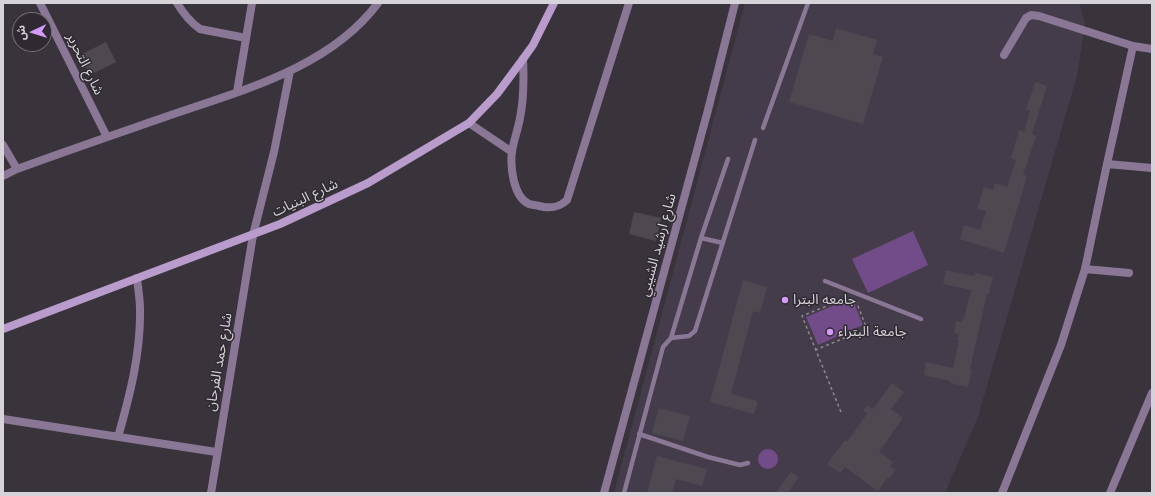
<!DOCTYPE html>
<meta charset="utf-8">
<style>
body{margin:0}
#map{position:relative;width:1155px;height:496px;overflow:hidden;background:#39343c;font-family:Quicksand,"Noto Sans Arabic",sans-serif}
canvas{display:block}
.frame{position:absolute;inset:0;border:4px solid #d6d3d8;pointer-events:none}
.north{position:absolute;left:12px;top:12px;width:40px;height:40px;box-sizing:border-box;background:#2f2a32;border:1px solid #726e74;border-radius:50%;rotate:266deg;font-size:11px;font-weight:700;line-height:16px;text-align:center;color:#d6d3d8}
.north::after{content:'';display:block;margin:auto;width:14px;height:18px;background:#d59bfa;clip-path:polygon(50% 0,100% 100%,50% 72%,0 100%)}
</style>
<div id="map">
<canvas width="1155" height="496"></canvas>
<div class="frame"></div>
<div class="north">ش</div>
</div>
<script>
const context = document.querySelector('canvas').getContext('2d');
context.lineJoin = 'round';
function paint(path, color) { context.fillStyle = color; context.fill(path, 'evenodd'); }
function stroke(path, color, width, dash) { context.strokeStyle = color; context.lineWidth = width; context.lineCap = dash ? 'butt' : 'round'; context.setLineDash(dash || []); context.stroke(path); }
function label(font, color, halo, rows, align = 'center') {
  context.font = font + ' Quicksand,"Noto Sans Arabic",sans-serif'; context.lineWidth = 3; context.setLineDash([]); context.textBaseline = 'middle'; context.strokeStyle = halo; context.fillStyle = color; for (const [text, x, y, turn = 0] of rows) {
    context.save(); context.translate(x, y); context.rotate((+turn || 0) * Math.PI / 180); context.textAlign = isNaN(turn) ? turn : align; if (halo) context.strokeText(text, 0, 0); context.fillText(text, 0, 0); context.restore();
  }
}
paint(new Path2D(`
 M 745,3 L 1079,3 L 1085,24 L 1077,76 L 978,417 L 945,493 L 614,493 Z`), '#443c4a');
paint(new Path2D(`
 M 913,231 L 928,265 L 868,293 L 852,259 Z
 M 852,298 L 863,325 L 818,345 L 806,317 Z
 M758 459a10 10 0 1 1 20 0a10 10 0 1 1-20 0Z`), '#714c88');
paint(new Path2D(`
 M 836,28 L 877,40 L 873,54 L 883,57 L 863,124 L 789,102 L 809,34 L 833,41 Z
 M 106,42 L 116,62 L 90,75 L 80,55 Z
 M 1035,82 L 1047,86 L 1032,134 L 1036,136 L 1023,175 L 1027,176 L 1004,253 L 960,239 L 964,225 L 980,230 L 986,211 L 977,209 L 984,187 L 993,190 L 995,183 L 1007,187 L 1016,160 L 1011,158 L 1019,130 L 1024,132 L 1030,111 L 1026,110 Z
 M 634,212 L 661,218 L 656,241 L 629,234 Z
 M 946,270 L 974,276 L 975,273 L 993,277 L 989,294 L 987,294 L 970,369 L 972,370 L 968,387 L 950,383 L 950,381 L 924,375 L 926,362 L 953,368 L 959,340 L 957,340 L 959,334 L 954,333 L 956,321 L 962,322 L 962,319 L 964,319 L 971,290 L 943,284 Z
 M 743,280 L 767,287 L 760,313 L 753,311 L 731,394 L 758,401 L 754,414 L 710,402 Z
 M 892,383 L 904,392 L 891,409 L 903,418 L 879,452 L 893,462 L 890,466 L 895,470 L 890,478 L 888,477 L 878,491 L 845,467 L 840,473 L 827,464 L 845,440 L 847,442 L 867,414 L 863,411 L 867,405 L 873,409 Z
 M 659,408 L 690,416 L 683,441 L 652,433 Z
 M 657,456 L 707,469 L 702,486 L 676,479 L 672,493 L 647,493 Z
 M 791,472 L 799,477 L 788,493 L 776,493 Z`), '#4e4951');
stroke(new Path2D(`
 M 815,350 L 867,329 L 856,301
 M 841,412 L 802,316 L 847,298`), '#8d898f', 1.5, [3, 3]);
stroke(new Path2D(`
 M 763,128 L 808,3
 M 701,238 L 723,243
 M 825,281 L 921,319
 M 671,338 L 701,238 L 728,159
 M 639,434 L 708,457 L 740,465 L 748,463
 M 624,493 L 663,347 L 671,338 L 689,336 L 695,331 L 755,140`), '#8a7796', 4.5);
stroke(new Path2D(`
 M 40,3 L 107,137
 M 177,3 C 183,13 190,22 200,29 L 246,38
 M 1004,55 L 1026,18 L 1031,15 L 1039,16 L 1133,46 L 1152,49
 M 523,59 C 524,79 524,98 520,118 C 518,129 514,140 512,151 C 510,166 513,197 529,204 C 534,205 540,206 544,207 C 553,208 560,207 567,200 L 629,3
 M 237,92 L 252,3
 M 469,123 L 512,152
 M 3,145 L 17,169
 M 1107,164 L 1152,168
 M 3,176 L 17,169 C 66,151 116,134 165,117 C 239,91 329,69 378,3
 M 253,235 L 274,152 L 290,71
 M 1085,269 L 1129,273
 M 3,419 L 216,452
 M 118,437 C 130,395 141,352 140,309 C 140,299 138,288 137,278
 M 604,493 L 708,110 L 735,3
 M 1002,493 L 1061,345 L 1085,269 L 1107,164 L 1133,46
 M 1110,493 L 1152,393`), '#8a7796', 8);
stroke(new Path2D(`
 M 211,493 L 253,235`), '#8a7796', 8);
stroke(new Path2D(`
 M 3,329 L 280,224 L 368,183 L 469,123 L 497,94 L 523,59 L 533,45 L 554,3`), '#b99ccc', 8);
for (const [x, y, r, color] of [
 [785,300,4,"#d59bfa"],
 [830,332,4,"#d59bfa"]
]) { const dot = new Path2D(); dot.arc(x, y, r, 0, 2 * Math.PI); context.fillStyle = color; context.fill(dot); stroke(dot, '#2f2a32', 1.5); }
label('14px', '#d6d3d8', '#2f2a32', [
 ["شارع التحرير",85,64,64],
 ["شارع البنيات",305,198,-25],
 ["شارع ارشيد الشيبي",658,245,-75],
 ["شارع حمد الفرحان",219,362,-80]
]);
label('14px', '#d6d3d8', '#2f2a32', [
 ["جامعه البترا",793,300],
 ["جامعة البتراء",838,332]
], 'left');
</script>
